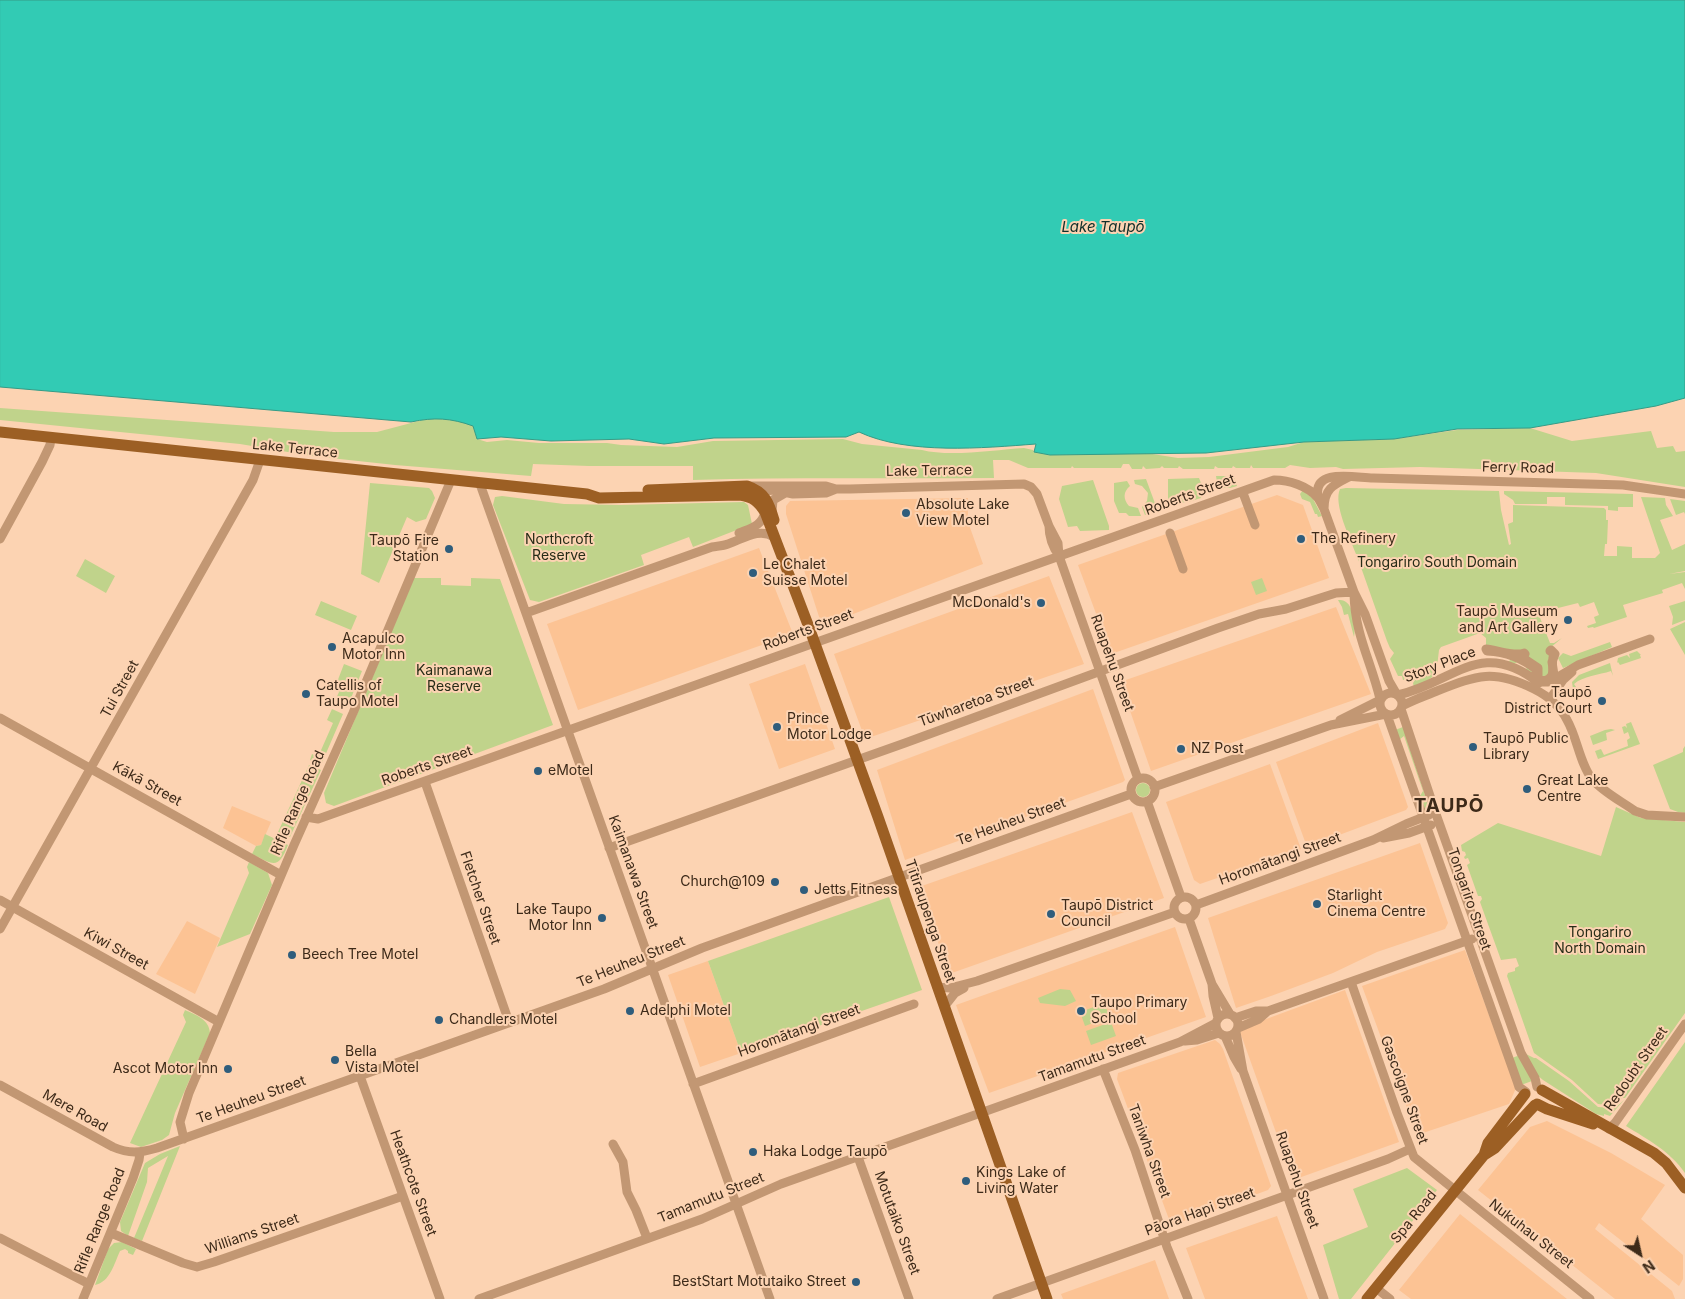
<!DOCTYPE html>
<meta charset="utf-8">
<style>
body{margin:0}
#map{position:relative;width:1685px;height:1299px;overflow:hidden;background:#fcd3b2;font-family:Inter,sans-serif}
canvas{display:block}
.north{position:absolute;left:1615px;top:1229px;width:50px;height:50px;-webkit-text-stroke:4px #fcd3b2;paint-order:stroke;rotate:145deg;font-size:14px;font-weight:700;line-height:20px;text-align:center;color:#3d2a19}
.north::after{content:'';display:block;margin:auto;width:18px;height:22px;background:#3d2a19;clip-path:polygon(50% 0,100% 100%,50% 72%,0 100%)}
</style>
<div id="map">
<canvas width="1685" height="1299"></canvas>
<div class="north">N</div>
</div>
<script>
const context = document.querySelector('canvas').getContext('2d');
context.lineJoin = 'round';
function paint(path, color) { context.fillStyle = color; context.fill(path, 'evenodd'); }
function stroke(path, color, width, dash) { context.strokeStyle = color; context.lineWidth = width; context.lineCap = dash ? 'butt' : 'round'; context.setLineDash(dash || []); context.stroke(path); }
function label(font, color, halo, rows, align = 'center') {
  context.font = font + ' Inter,sans-serif'; context.lineWidth = 4; context.setLineDash([]); context.textBaseline = 'middle'; context.strokeStyle = halo; context.fillStyle = color; for (const [text, x, y, turn = 0] of rows) {
    context.save(); context.translate(x, y); context.rotate((+turn || 0) * Math.PI / 180); context.textAlign = isNaN(turn) ? turn : align; if (halo) context.strokeText(text, 0, 0); context.fillText(text, 0, 0); context.restore();
  }
}
paint(new Path2D(`
 M 1277,495 L 1303,505 L 1329,578 L 1111,654 L 1078,565 Z
 M 968,498 L 968,522 L 983,564 L 822,626 L 786,514 L 786,506 L 790,501 Z
 M 759,548 L 793,634 L 578,710 L 547,624 Z
 M 1049,576 L 1084,664 L 865,739 L 834,654 Z
 M 1336,607 L 1371,694 L 1151,771 L 1120,682 Z
 M 805,664 L 835,749 L 779,769 L 749,684 Z
 M 1093,689 L 1125,780 L 1123,782 L 905,860 L 877,770 Z
 M 1378,723 L 1406,801 L 1408,807 L 1406,810 L 1307,847 L 1276,762 Z
 M 1270,764 L 1301,849 L 1200,884 L 1194,880 L 1166,802 Z
 M 232,806 L 271,822 L 261,845 L 256,846 L 223,828 Z
 M 1132,812 L 1164,898 L 949,974 L 919,887 Z
 M 1420,843 L 1448,923 L 1445,929 L 1377,952 L 1333,973 L 1271,996 L 1236,1008 L 1208,918 Z
 M 187,921 L 220,938 L 195,994 L 156,974 Z
 M 1175,927 L 1206,1017 L 989,1093 L 956,1005 Z
 M 1465,950 L 1516,1088 L 1509,1104 L 1417,1135 L 1362,986 Z
 M 708,961 L 741,1053 L 700,1067 L 668,975 Z
 M 1345,990 L 1399,1142 L 1293,1180 L 1239,1029 Z
 M 1215,1040 L 1220,1044 L 1223,1049 L 1271,1186 L 1268,1190 L 1175,1224 L 1170,1222 L 1117,1079 L 1118,1073 Z
 M 1547,1121 L 1611,1153 L 1665,1185 L 1641,1219 L 1683,1255 L 1683,1279 L 1679,1286 L 1599,1223 L 1595,1229 L 1672,1291 L 1675,1299 L 1615,1299 L 1478,1190 L 1530,1127 Z
 M 1460,1214 L 1567,1299 L 1411,1299 L 1399,1290 Z
 M 1277,1216 L 1308,1299 L 1205,1299 L 1186,1248 Z
 M 1155,1260 L 1169,1299 L 1063,1299 L 1061,1294 Z`), '#fcc394');
paint(new Path2D(`
 M 0,408 L 334,432 L 377,432 L 430,418 L 457,420 L 473,426 L 477,439 L 487,442 L 507,440 L 539,443 L 607,443 L 621,445 L 677,447 L 713,441 L 843,439 L 862,444 L 922,450 C 949,457 995,450 1024,448 L 1033,450 L 1034,452 L 1050,455 L 1146,453 L 1178,458 L 1209,457 L 1288,447 L 1304,442 L 1394,439 L 1457,430 L 1530,428 L 1572,441 L 1651,431 L 1657,448 L 1673,446 L 1676,452 L 1685,451 L 1685,487 L 1596,473 L 1420,467 L 1343,469 L 1336,467 L 1310,468 L 1290,465 L 1285,468 L 1253,468 L 1251,465 L 1250,468 L 1236,468 L 1233,466 L 1232,468 L 1218,468 L 1215,466 L 1214,469 L 1183,469 L 1179,466 L 1178,468 L 1164,468 L 1162,466 L 1160,468 L 1146,469 L 1143,466 L 1142,469 L 1132,469 L 1129,464 L 1123,464 L 1121,468 L 1074,468 L 1072,466 L 1071,468 L 1028,468 L 1009,460 L 993,460 L 994,478 C 894,479 793,477 693,480 L 693,466 L 589,466 L 533,464 L 531,476 L 395,465 L 312,456 L 240,444 L 0,420 Z
 M 1216,476 L 1234,476 L 1237,486 L 1230,488 L 1218,488 Z
 M 1199,478 L 1205,493 L 1202,494 L 1201,498 L 1188,502 L 1176,503 L 1174,499 L 1168,499 L 1168,479 Z
 M 1146,479 L 1156,506 L 1153,508 L 1153,512 L 1145,515 L 1142,507 L 1147,501 L 1148,493 L 1142,486 L 1135,484 L 1134,480 Z
 M 1093,480 L 1109,526 L 1109,530 L 1080,531 L 1077,526 L 1068,527 L 1059,499 L 1062,486 Z
 M 1127,481 L 1130,486 C 1123,492 1123,499 1129,506 L 1138,508 L 1141,516 L 1129,516 L 1126,513 L 1119,513 L 1114,501 L 1114,483 Z
 M 370,483 L 429,488 L 432,491 L 435,498 L 426,519 L 416,522 L 407,517 L 379,583 L 361,574 Z
 M 1346,488 L 1499,491 L 1501,510 L 1509,545 L 1511,544 L 1508,524 L 1513,522 L 1513,505 L 1604,508 L 1606,510 L 1606,520 L 1608,520 L 1607,544 L 1605,544 L 1604,556 L 1617,556 L 1617,546 L 1632,547 L 1632,558 L 1655,558 L 1660,553 L 1641,497 L 1665,498 L 1666,505 L 1673,516 L 1660,520 L 1672,550 L 1685,544 L 1685,571 L 1669,574 L 1685,572 L 1685,589 L 1682,583 L 1662,590 L 1663,593 L 1623,605 L 1627,617 L 1594,628 L 1593,627 L 1588,628 L 1587,626 L 1596,623 L 1594,617 L 1599,615 L 1594,602 L 1580,607 L 1578,603 L 1558,608 L 1557,606 L 1547,610 L 1545,607 L 1537,610 L 1550,643 L 1554,643 L 1562,638 L 1550,648 L 1555,673 L 1544,682 L 1525,669 L 1532,666 L 1522,659 L 1514,664 L 1508,662 L 1515,656 L 1486,651 L 1486,638 L 1480,633 L 1441,647 L 1439,650 C 1436,676 1438,676 1414,688 L 1413,683 L 1415,680 L 1403,680 L 1402,676 L 1398,676 L 1390,659 L 1394,653 L 1390,648 L 1387,641 L 1357,556 L 1357,554 L 1356,554 C 1350,538 1333,504 1340,489 Z
 M 1303,490 L 1313,499 L 1322,516 L 1318,517 L 1317,514 L 1315,514 L 1310,502 L 1302,499 L 1300,494 Z
 M 1504,491 L 1633,494 L 1633,507 L 1618,507 L 1618,511 L 1608,510 L 1608,506 L 1565,505 L 1565,497 L 1547,497 L 1547,504 L 1515,504 L 1513,500 L 1504,494 Z
 M 502,496 L 564,504 L 620,505 L 744,502 L 748,505 L 752,524 L 693,547 L 689,537 L 641,555 L 644,565 L 539,602 L 530,600 L 493,505 L 495,497 Z
 M 1670,499 L 1685,501 L 1685,514 L 1684,512 L 1676,515 Z
 M 85,559 L 115,576 L 106,593 L 76,576 Z
 M 414,578 L 441,578 L 441,585 L 471,586 L 471,578 L 500,579 L 553,725 L 334,806 L 326,803 L 324,793 Z
 M 1262,578 L 1267,591 L 1256,595 L 1251,582 Z
 M 1338,600 C 1341,600 1343,600 1346,602 C 1354,607 1356,629 1354,637 L 1348,614 L 1344,615 L 1342,607 Z
 M 321,601 L 357,616 L 351,630 L 315,615 Z
 M 1685,601 L 1685,620 L 1672,625 L 1673,617 L 1669,606 Z
 M 1685,622 L 1685,655 L 1670,629 Z
 M 1610,642 L 1612,647 L 1563,668 L 1558,658 L 1563,653 L 1571,656 Z
 M 1637,651 L 1641,655 L 1640,655 L 1641,658 L 1620,665 L 1618,662 L 1617,663 L 1618,658 L 1627,655 L 1630,658 L 1629,654 Z
 M 1610,663 L 1613,676 L 1611,671 C 1599,675 1583,676 1574,684 L 1576,687 L 1573,689 L 1572,682 L 1579,675 Z
 M 344,664 L 362,671 L 347,708 L 334,703 L 339,692 L 334,690 Z
 M 332,709 L 343,714 L 321,765 L 310,760 L 312,754 L 318,757 L 333,723 L 327,720 Z
 M 1631,722 L 1640,744 L 1598,759 L 1595,751 L 1601,749 L 1604,755 L 1628,746 L 1627,740 L 1630,738 L 1628,732 L 1624,734 L 1622,727 L 1625,726 L 1627,728 L 1626,724 Z
 M 1403,727 L 1430,811 L 1426,812 L 1420,796 L 1423,791 L 1404,736 L 1399,740 L 1395,730 Z
 M 1611,729 L 1615,730 L 1606,733 L 1607,740 L 1593,745 L 1590,736 L 1605,730 Z
 M 1685,746 L 1685,813 L 1678,812 L 1670,809 L 1653,765 L 1683,752 L 1683,749 Z
 M 309,765 L 321,770 L 290,837 L 278,832 Z
 M1136 790a7 7 0 1 1 14 0a7 7 0 1 1-14 0Z
 M 1616,807 L 1641,818 L 1685,822 L 1685,1013 L 1625,1098 L 1622,1098 L 1615,1106 L 1598,1104 L 1572,1080 L 1534,1053 L 1507,976 L 1508,973 L 1515,971 L 1515,968 L 1519,966 L 1516,958 L 1501,960 L 1480,902 L 1482,899 L 1481,896 L 1478,896 L 1467,865 L 1470,863 L 1468,858 L 1465,859 L 1464,857 L 1466,855 L 1465,852 L 1462,851 L 1461,845 L 1498,823 L 1601,856 Z
 M 265,834 L 288,845 C 278,870 274,865 252,854 L 256,846 L 261,845 Z
 M 249,862 L 268,873 L 272,885 L 250,934 L 217,947 L 249,873 L 247,867 Z
 M 889,897 L 922,990 L 741,1053 L 708,961 Z
 M 1060,989 L 1070,990 L 1076,1001 L 1065,1006 L 1040,1003 L 1038,998 Z
 M 1105,1003 L 1109,1017 L 1085,1026 L 1080,1012 Z
 M 185,1010 C 196,1015 209,1019 210,1033 L 175,1113 L 169,1135 L 162,1140 L 141,1147 L 130,1143 L 186,1022 L 183,1015 Z
 M 1111,1022 L 1116,1036 L 1091,1045 L 1086,1031 Z
 M 1685,1042 L 1685,1173 C 1671,1152 1647,1139 1626,1126 Z
 M 1526,1054 L 1534,1058 L 1536,1058 L 1569,1081 L 1598,1107 L 1615,1108 L 1624,1100 L 1610,1116 L 1604,1114 L 1604,1116 L 1596,1114 L 1543,1080 L 1537,1075 L 1524,1055 Z
 M 1520,1055 L 1532,1081 L 1521,1085 L 1512,1058 Z
 M 180,1146 L 142,1241 L 134,1238 L 168,1156 L 148,1168 L 147,1182 L 128,1236 L 121,1231 L 120,1222 L 145,1163 L 160,1154 Z
 M 1407,1168 L 1437,1190 L 1351,1299 L 1339,1299 L 1323,1245 L 1368,1227 L 1353,1189 Z
 M 122,1242 L 136,1249 L 133,1255 L 128,1253 L 128,1251 L 125,1249 L 120,1251 C 114,1264 110,1282 95,1285 L 108,1249 L 114,1243 Z`), '#c0d38b');
const water = new Path2D(`
 M 0,0 L 1685,0 L 1685,398 L 1656,406 L 1530,428 L 1457,429 L 1394,439 L 1304,442 L 1206,453 L 1050,455 L 1034,452 L 1036,444 C 983,448 908,455 859,432 L 846,437 L 714,438 L 664,444 L 629,439 L 551,441 L 501,437 L 477,439 L 473,426 C 451,418 434,417 411,422 L 0,387 Z`);
paint(water, '#32cbb4');
stroke(water, '#359b86', 1);
stroke(new Path2D(`
 M 480,484 L 770,1299
 M 747,486 L 826,486 L 836,489
 M 756,492 L 774,490 L 793,494 L 826,493 L 836,489 L 850,489 L 1024,484 L 1031,487 L 1037,494 L 1049,526 L 1058,543 L 1059,556
 M 1243,493 L 1255,525
 M 1318,498 C 1312,467 1356,478 1373,478 L 1623,485 L 1685,494
 M 1324,509 C 1324,489 1333,485 1349,477
 M 772,512 L 773,500 L 785,493
 M 1049,526 C 1049,538 1052,546 1059,556 L 1138,779
 M 739,533 C 751,528 762,526 765,512
 M 1170,533 L 1183,569
 M 0,539 L 42,462 L 50,445 L 51,438
 M 1354,594 C 1355,635 1371,661 1380,699
 M 526,613 L 712,547 C 718,546 723,546 728,544 C 743,539 759,527 774,537
 M 1486,649 C 1497,650 1515,657 1524,653 L 1525,654 L 1523,658 L 1538,668 L 1538,679 L 1544,681 C 1559,677 1549,665 1554,654 L 1550,651 L 1551,650 L 1555,654 L 1552,662 L 1554,675 L 1548,682 L 1542,682 L 1537,680 L 1536,669 C 1521,658 1507,652 1487,651 Z
 M 1551,681 L 1578,665 L 1650,639
 M1380 704a11 11 0 1 1 22 0a11 11 0 1 1-22 0Z
 M 1398,695 C 1454,682 1481,637 1539,683
 M 1550,699 L 1563,680 L 1572,672
 M 1402,706 C 1413,700 1425,696 1437,691 C 1478,675 1493,669 1534,689 C 1548,696 1560,706 1567,720 C 1577,737 1580,764 1592,779 C 1603,792 1621,801 1635,811 L 1647,815 L 1685,817
 M 1401,709 L 1437,817 L 1521,1053 L 1535,1078 L 1537,1087
 M 1387,715 L 1517,1081 L 1519,1087 L 1526,1092
 M 0,718 L 281,875
 M 1340,720 L 1380,700
 M1131 790a12 12 0 1 1 24 0a12 12 0 1 1-24 0Z
 M 425,782 L 509,1022
 M 1154,787 L 1331,725 L 1386,714
 M 1147,801 L 1181,897
 M 306,817 L 318,819 L 1274,480 C 1289,480 1308,486 1318,498 C 1320,501 1322,505 1324,509 L 1354,592 L 1365,614 L 1389,681 L 1396,693
 M 1383,838 L 1409,833 L 1431,825
 M 609,848 L 905,743 L 1218,628 L 1259,614 L 1286,609 L 1336,593 L 1354,592
 M1174 908a11 11 0 1 1 22 0a11 11 0 1 1-22 0Z
 M 0,900 L 219,1022
 M 1196,905 L 1373,840 L 1406,824 L 1429,815
 M 1189,919 L 1212,984 L 1230,1014
 M 0,929 L 253,480 L 260,460
 M 1351,982 L 1397,1113 L 1414,1157 L 1590,1299
 M 1212,984 L 1213,996 L 1218,1018
 M 937,987 L 950,988 L 977,981 L 1175,912
 M 944,1007 L 955,993 L 964,988
 M1216 1025a11 11 0 1 1 22 0a11 11 0 1 1-22 0Z
 M 1235,1018 L 1256,1011 L 1268,1011 L 1472,939
 M 1238,1028 L 1259,1019 L 1268,1011
 M 1236,1032 L 1243,1071 L 1324,1299
 M 1225,1036 L 1234,1057 L 1241,1069
 M 1185,1041 L 1197,1040 L 1219,1033
 M 1103,1069 L 1135,1150 L 1167,1247 L 1188,1299
 M 360,1076 L 440,1299
 M 693,1084 L 914,1004
 M 0,1085 L 113,1147 C 129,1154 140,1153 157,1148 L 604,989 L 702,948 L 1131,794
 M 1609,1129 L 1615,1123 L 1685,1024
 M 184,1139 L 180,1122 L 189,1093 L 294,845 L 353,713 L 451,480
 M 613,1144 L 623,1162 L 627,1192 L 636,1210 L 647,1238
 M 858,1157 L 909,1299
 M 111,1233 L 183,1263 L 197,1267 L 214,1262 L 403,1196
 M 0,1238 L 89,1284
 M 1376,1288 L 1390,1299
 M 83,1299 L 133,1178 L 139,1160 L 140,1153
 M 479,1299 L 702,1219 L 781,1184 L 1180,1042 L 1216,1023
 M 997,1299 L 1388,1159 L 1410,1149`), '#c29773', 9);
stroke(new Path2D(`
 M 0,432 L 587,494 L 599,498 L 740,495 C 753,497 758,501 765,512 L 810,630 L 878,817 L 1047,1299
 M 648,490 L 747,486 C 765,492 769,503 774,520
 M 1542,1090 L 1654,1153 L 1666,1163 L 1685,1188
 M 1537,1104 L 1547,1109 L 1593,1124
 M 1484,1155 L 1488,1143 L 1525,1094
 M 1367,1299 L 1484,1155 L 1495,1148 L 1535,1105`), '#9c5f24', 11);
for (const [x, y, r, color] of [
 [906,513,5,"#2f5d7c"],
 [1301,539,5,"#2f5d7c"],
 [449,549,5,"#2f5d7c"],
 [753,573,5,"#2f5d7c"],
 [1041,603,5,"#2f5d7c"],
 [1568,620,5,"#2f5d7c"],
 [332,647,5,"#2f5d7c"],
 [306,694,5,"#2f5d7c"],
 [1602,701,5,"#2f5d7c"],
 [777,727,5,"#2f5d7c"],
 [1473,747,5,"#2f5d7c"],
 [1181,749,5,"#2f5d7c"],
 [538,771,5,"#2f5d7c"],
 [1527,789,5,"#2f5d7c"],
 [775,882,5,"#2f5d7c"],
 [804,890,5,"#2f5d7c"],
 [1317,904,5,"#2f5d7c"],
 [1051,914,5,"#2f5d7c"],
 [602,918,5,"#2f5d7c"],
 [292,955,5,"#2f5d7c"],
 [630,1011,5,"#2f5d7c"],
 [1081,1011,5,"#2f5d7c"],
 [439,1020,5,"#2f5d7c"],
 [335,1060,5,"#2f5d7c"],
 [228,1069,5,"#2f5d7c"],
 [753,1152,5,"#2f5d7c"],
 [966,1181,5,"#2f5d7c"],
 [856,1282,5,"#2f5d7c"]
]) { const dot = new Path2D(); dot.arc(x, y, r, 0, 2 * Math.PI); context.fillStyle = color; context.fill(dot); stroke(dot, '#fcd3b2', 2); }
label('14px', '#3d2a19', '#fcd3b2', [
 ["Lake Terrace",295,449,6],
 ["Ferry Road",1518,468,1],
 ["Lake Terrace",929,471,-1],
 ["Roberts Street",1190,495,-20],
 ["Roberts Street",808,630,-20],
 ["Ruapehu Street",1112,663,70],
 ["Story Place",1440,665,-21],
 ["Tui Street",120,689,-61],
 ["Tūwharetoa Street",976,702,-20],
 ["Roberts Street",427,766,-19],
 ["Kākā Street",147,784,29],
 ["Rifle Range Road",298,803,-66],
 ["Te Heuheu Street",1011,822,-20],
 ["Horomātangi Street",1280,859,-20],
 ["Kaimanawa Street",633,872,70],
 ["Fletcher Street",480,898,71],
 ["Tongariro Street",1469,899,71],
 ["Tītīraupenga Street",930,921,71],
 ["Kiwi Street",116,949,29],
 ["Te Heuheu Street",631,962,-22],
 ["Horomātangi Street",799,1031,-20],
 ["Tamamutu Street",1092,1059,-20],
 ["Redoubt Street",1636,1069,-55],
 ["Gascoigne Street",1404,1090,70],
 ["Te Heuheu Street",251,1100,-20],
 ["Mere Road",75,1111,29],
 ["Taniwha Street",1149,1151,70],
 ["Ruapehu Street",1297,1180,70],
 ["Heathcote Street",413,1183,70],
 ["Tamamutu Street",711,1198,-22],
 ["Pāora Hapi Street",1200,1212,-20],
 ["Spa Road",1414,1217,-51],
 ["Rifle Range Road",100,1221,-68],
 ["Motutaiko Street",897,1223,70],
 ["Williams Street",252,1234,-19],
 ["Nukuhau Street",1531,1234,38]
]);
label('14px', '#3d2a19', '#fcd3b2', [
 ["Absolute Lake",916,505],
 ["View Motel",916,521],
 ["The Refinery",1311,539],
 ["Taupō Fire",439,541,"right"],
 ["Station",439,557,"right"],
 ["Le Chalet",763,565],
 ["Suisse Motel",763,581],
 ["McDonald's",1031,603,"right"],
 ["Taupō Museum",1558,612,"right"],
 ["and Art Gallery",1558,628,"right"],
 ["Acapulco",342,639],
 ["Motor Inn",342,655],
 ["Catellis of",316,686],
 ["Taupo Motel",316,702],
 ["Taupō",1592,693,"right"],
 ["District Court",1592,709,"right"],
 ["Prince",787,719],
 ["Motor Lodge",787,735],
 ["Taupō Public",1483,739],
 ["Library",1483,755],
 ["NZ Post",1191,749],
 ["eMotel",548,771],
 ["Great Lake",1537,781],
 ["Centre",1537,797],
 ["Church@109",765,882,"right"],
 ["Jetts Fitness",814,890],
 ["Starlight",1327,896],
 ["Cinema Centre",1327,912],
 ["Taupō District",1061,906],
 ["Council",1061,922],
 ["Lake Taupo",592,910,"right"],
 ["Motor Inn",592,926,"right"],
 ["Beech Tree Motel",302,955],
 ["Taupo Primary",1091,1003],
 ["School",1091,1019],
 ["Adelphi Motel",640,1011],
 ["Chandlers Motel",449,1020],
 ["Bella",345,1052],
 ["Vista Motel",345,1068],
 ["Ascot Motor Inn",218,1069,"right"],
 ["Haka Lodge Taupō",763,1152],
 ["Kings Lake of",976,1173],
 ["Living Water",976,1189],
 ["BestStart Motutaiko Street",846,1282,"right"]
], 'left');
label('14px', '#272c17', '#fcd3b2', [
 ["Northcroft",559,540],
 ["Reserve",559,556],
 ["Tongariro South Domain",1437,563],
 ["Kaimanawa",454,671],
 ["Reserve",454,687],
 ["Tongariro",1600,933],
 ["North Domain",1600,949]
]);
label('italic 15px', '#112f2a', '#fcd3b2', [
 ["Lake Taupō",1103,227]
]);
context.letterSpacing = '1px';
label('bold 19px', '#3d2a19', '#fcd3b2', [
 ["TAUPŌ",1449,806]
]);
context.letterSpacing = '0px';
</script>
